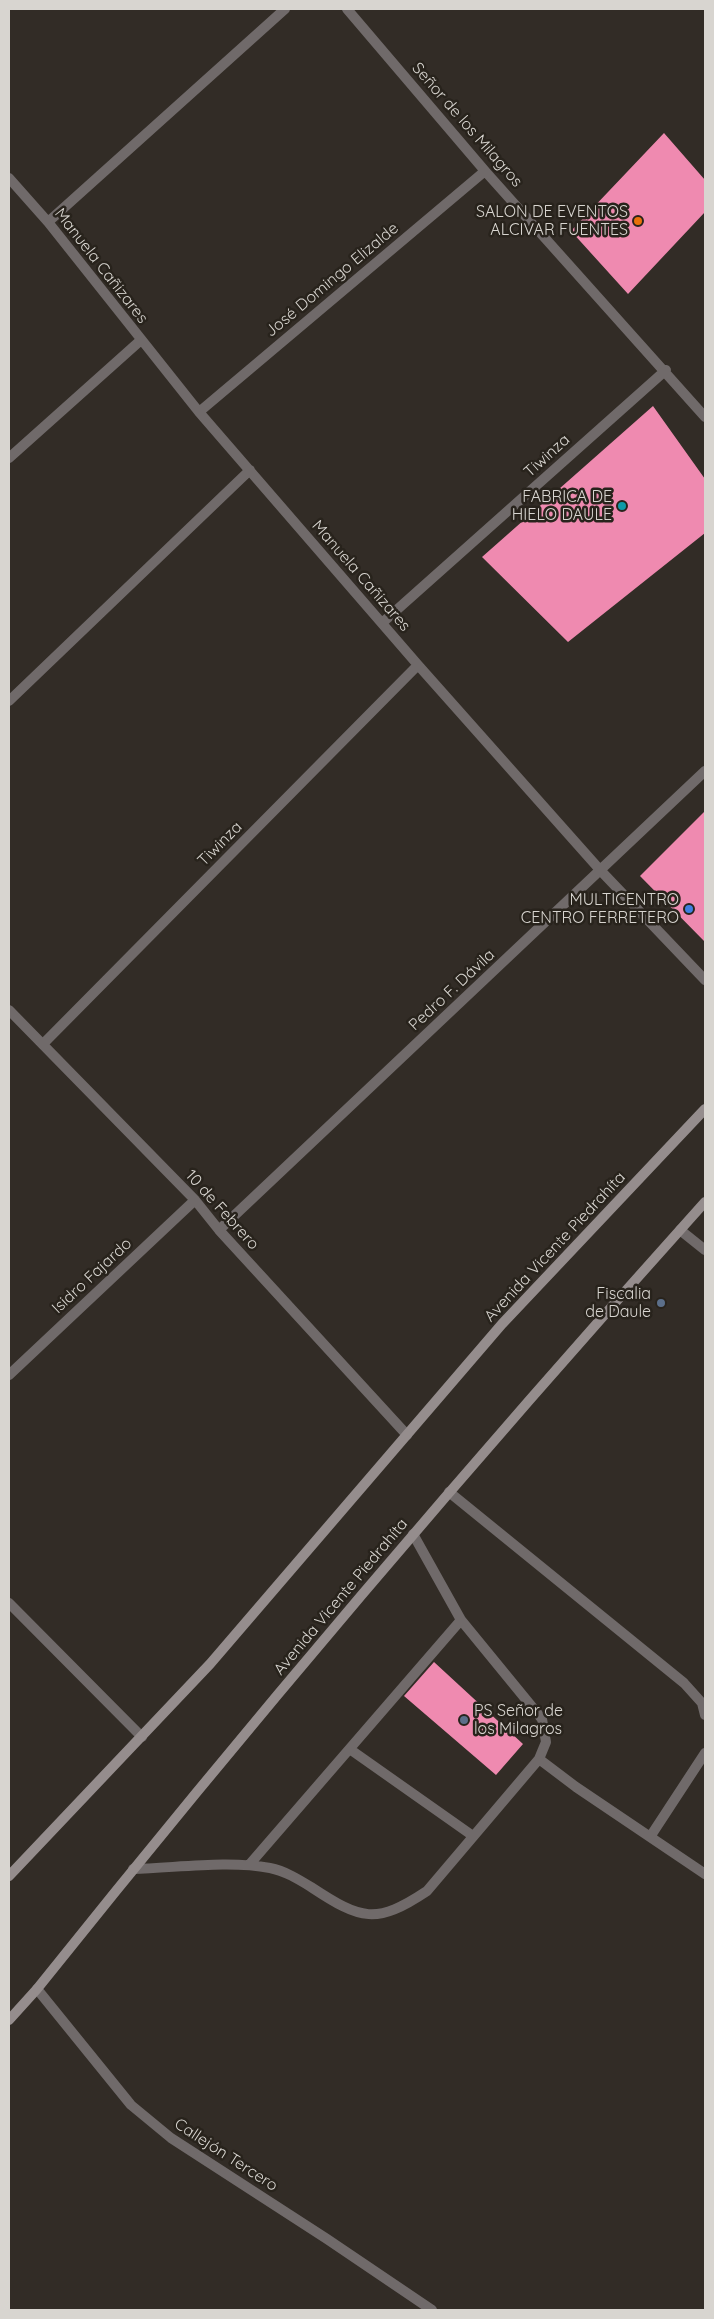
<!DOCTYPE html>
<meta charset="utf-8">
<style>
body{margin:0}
#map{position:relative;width:714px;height:2319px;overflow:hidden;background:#322c26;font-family:Quicksand,sans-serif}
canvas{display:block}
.frame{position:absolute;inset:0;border:10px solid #d8d5d0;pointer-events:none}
</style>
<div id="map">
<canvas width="714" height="2319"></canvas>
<div class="frame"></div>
</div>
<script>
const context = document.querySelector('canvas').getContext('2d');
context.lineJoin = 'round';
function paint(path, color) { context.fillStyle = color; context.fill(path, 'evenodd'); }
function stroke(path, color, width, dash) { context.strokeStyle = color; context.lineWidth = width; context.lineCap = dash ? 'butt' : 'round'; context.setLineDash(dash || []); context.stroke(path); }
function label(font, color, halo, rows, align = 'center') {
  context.font = font + ' Quicksand,sans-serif'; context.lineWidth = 5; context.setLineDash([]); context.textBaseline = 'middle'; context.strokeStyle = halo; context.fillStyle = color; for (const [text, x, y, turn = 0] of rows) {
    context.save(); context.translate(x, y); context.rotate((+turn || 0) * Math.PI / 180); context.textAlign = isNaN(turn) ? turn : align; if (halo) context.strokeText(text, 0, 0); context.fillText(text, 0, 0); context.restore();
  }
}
paint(new Path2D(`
 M 664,133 L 705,180 L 705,212 L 628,294 L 571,231 Z
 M 653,406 L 705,479 L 705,533 L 568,642 L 482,557 Z
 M 705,811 L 705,942 L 640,876 Z
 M 434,1662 L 523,1744 L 496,1775 L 404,1696 Z`), '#ef8ab0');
stroke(new Path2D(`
 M 680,1230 L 705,1250
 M 449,1492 L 684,1683 L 702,1703 L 705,1715
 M 351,1750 L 473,1836
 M 539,1759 L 576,1787 L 705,1874
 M 650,1837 L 705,1753
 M 249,1865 L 461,1620
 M 133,1869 C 176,1868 228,1860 270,1868 C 285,1871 298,1879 311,1887 C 361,1920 376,1925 427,1891 L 539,1759 L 546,1742 L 542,1719 L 461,1620 L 413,1534`), '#706a6a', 10);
stroke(new Path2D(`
 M 347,9 L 485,171 L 705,417
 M 9,178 L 48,222 L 199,412 L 418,665 L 601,871 L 705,980
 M 48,222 L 285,9
 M 199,412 L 485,171
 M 9,458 L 141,340
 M 382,623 L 666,370
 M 9,701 L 250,470
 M 9,1010 L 195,1200 L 219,1230 L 407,1435
 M 43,1044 L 418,665
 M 219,1230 L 705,771
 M 9,1375 L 195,1200
 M 9,1603 L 142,1737
 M 37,1989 L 131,2105 L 171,2138 L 327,2239 L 432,2310`), '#706a6a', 10);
stroke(new Path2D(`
 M 9,1876 L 210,1664 L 502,1324 L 705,1109
 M 9,2020 L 37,1989 C 252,1720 475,1458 705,1202`), '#958d8d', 10);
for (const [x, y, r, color] of [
 [638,221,5,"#e8710a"],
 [622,506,5,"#0f9aa8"],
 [689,909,5,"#3f7fe0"],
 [661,1303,5,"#5c6f8a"],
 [464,1720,5,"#5c6f8a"]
]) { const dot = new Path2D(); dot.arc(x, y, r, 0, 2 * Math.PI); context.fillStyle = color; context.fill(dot); stroke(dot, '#28231c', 2); }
label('16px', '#d8d5d0', '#28231c', [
 ["Señor de los Milagros",467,125,49],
 ["Manuela Cañizares",101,266,52],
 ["José Domingo Elizalde",332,280,-40],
 ["Tiwinza",547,456,-42],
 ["Manuela Cañizares",361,576,49],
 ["Tiwinza",220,844,-45],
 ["Pedro F. Dávila",452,990,-43],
 ["10 de Febrero",222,1210,48],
 ["Avenida Vicente Piedrahíta",555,1247,-47],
 ["Isidro Fajardo",92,1276,-43],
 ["Avenida Vicente Piedrahíta",341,1597,-50],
 ["Callejón Tercero",226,2155,33]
]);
label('16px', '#d8d5d0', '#28231c', [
 ["SALON DE EVENTOS",628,212],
 ["ALCIVAR FUENTES",628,230],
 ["FABRICA DE",612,497],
 ["HIELO DAULE",612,515],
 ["MULTICENTRO",679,900],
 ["CENTRO FERRETERO",679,918],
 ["Fiscalia",651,1294],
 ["de Daule",651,1312],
 ["PS Señor de",474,1711,"left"],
 ["los Milagros",474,1729,"left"]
], 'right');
</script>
